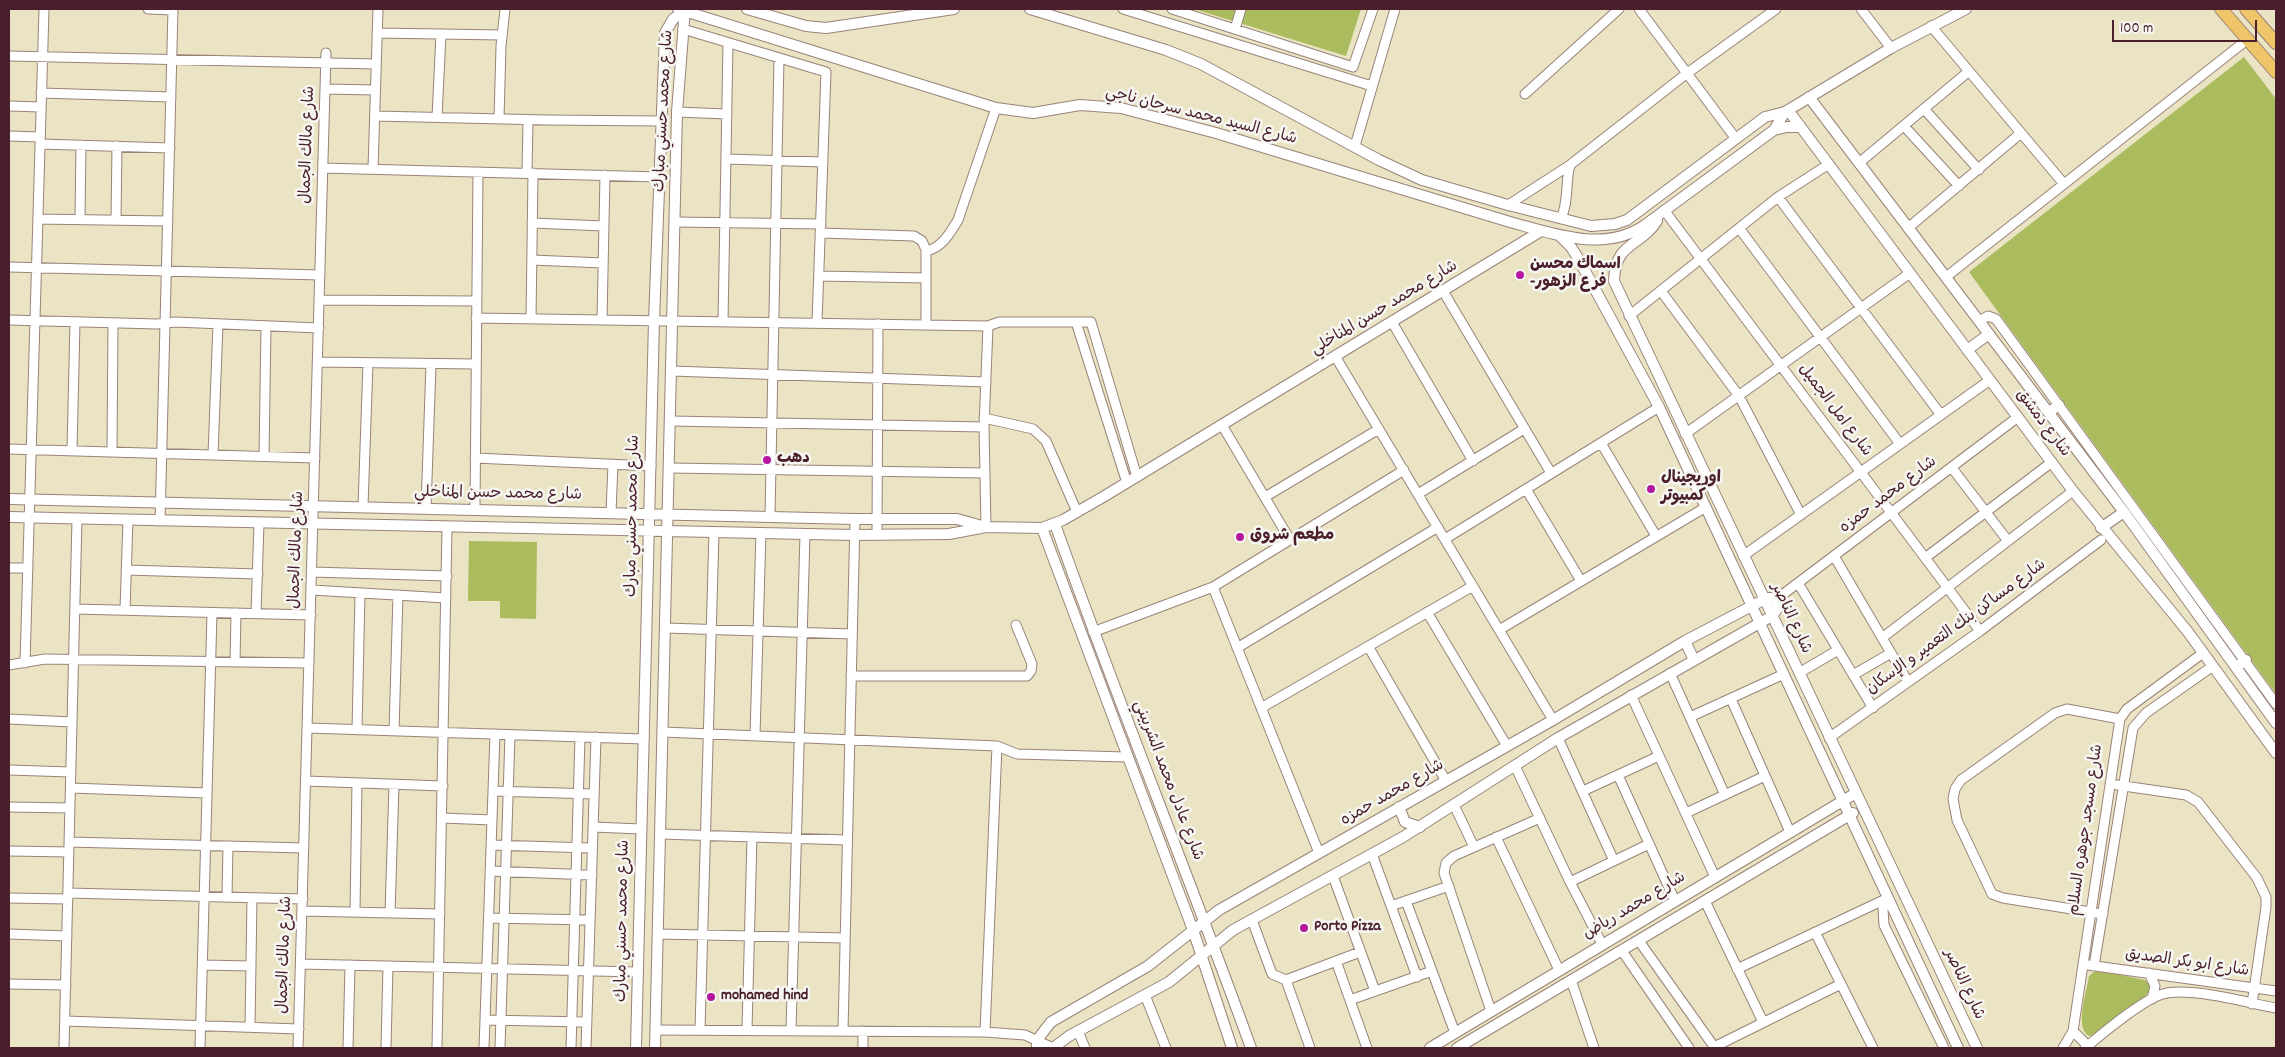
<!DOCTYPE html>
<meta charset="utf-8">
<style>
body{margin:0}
#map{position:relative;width:2285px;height:1057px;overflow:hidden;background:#eae4c4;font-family:Dekko,sans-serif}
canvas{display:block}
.frame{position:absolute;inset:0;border:10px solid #4a1f2b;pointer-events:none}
.scale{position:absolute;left:2112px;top:20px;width:145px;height:22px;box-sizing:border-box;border:2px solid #4a1f2b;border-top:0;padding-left:6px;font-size:15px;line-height:18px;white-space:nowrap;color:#4a1f2b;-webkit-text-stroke:4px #f6f6f2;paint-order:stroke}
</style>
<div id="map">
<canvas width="2285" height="1057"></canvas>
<div class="frame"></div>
<div class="scale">100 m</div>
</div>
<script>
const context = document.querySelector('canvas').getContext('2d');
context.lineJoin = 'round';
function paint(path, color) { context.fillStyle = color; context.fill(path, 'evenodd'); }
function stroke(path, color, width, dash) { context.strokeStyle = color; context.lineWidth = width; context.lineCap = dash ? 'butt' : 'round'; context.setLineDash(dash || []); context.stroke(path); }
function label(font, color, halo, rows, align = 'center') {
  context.font = font + ' Dekko,"Playpen Sans Arabic",sans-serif'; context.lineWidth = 5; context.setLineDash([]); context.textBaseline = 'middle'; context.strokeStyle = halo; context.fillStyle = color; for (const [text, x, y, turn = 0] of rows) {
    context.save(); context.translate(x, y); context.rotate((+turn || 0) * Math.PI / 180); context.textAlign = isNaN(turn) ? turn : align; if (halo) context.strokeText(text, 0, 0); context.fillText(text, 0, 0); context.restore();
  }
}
paint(new Path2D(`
 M 1194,9 L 1361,9 L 1346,56 Z
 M 2244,57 L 2276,99 L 2276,694 L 1969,272 Z
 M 469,541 L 537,542 L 536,619 L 500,618 L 500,601 L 468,601 Z
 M 2101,971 L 2145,980 L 2149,984 L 2150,991 L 2141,1000 L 2094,1035 L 2089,1036 C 2074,1028 2087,991 2089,976 L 2094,972 Z`), '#abbc5f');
const minor = new Path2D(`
 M 148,9 L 173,10
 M 1123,9 L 1372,86
 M 1172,9 L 1353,67 L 1373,9
 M 1639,9 L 1736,139
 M 1861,9 L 1891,48
 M 1931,26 L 2064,184
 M 683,29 L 826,72 L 817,323
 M 1235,29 L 1241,9
 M 377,33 L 502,35
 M 9,56 L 376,64
 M 325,89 L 375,90
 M 41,93 L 171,97
 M 1525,94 L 1619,9
 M 9,106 L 41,107
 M 1925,110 L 1979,170
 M 677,112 L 727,114
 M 375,116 L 547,120 L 661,121
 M 437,117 L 441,34
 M 499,119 L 501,46 L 505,9
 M 1904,126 L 1959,186
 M 9,136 L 40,137
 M 40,144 L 170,148
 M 1355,146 L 1395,9
 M 726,159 L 823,162
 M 1859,163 L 1968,72
 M 323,168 L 660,177
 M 373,169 L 378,9
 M 527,173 L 528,120
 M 1778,197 L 1941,415
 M 1508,205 L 1570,165 L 1686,74 L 1776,9
 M 1664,210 L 1980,631
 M 1561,218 C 1569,202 1565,183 1570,165
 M 38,219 L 168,221
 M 80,219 L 81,145
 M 116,220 L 117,146
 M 675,222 L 821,224
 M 532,223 L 604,226
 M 1739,228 L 1900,444
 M 1908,228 L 2021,133
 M 820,233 L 914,236 L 922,241 L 926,250 L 926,325
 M 926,251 C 942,248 950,233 958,220 L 996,108
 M 532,260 L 603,263
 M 9,267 L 320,275
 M 819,276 L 926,278
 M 1946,277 L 2248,39
 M 1443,291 L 1551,473
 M 1661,291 L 1739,396 L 1801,515
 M 320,300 L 476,301
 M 1629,316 L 1778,197 L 1829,164
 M 476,318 L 988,326 L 999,322 L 1091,322 L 1137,477
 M 531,319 L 533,173
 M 9,320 L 157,324 L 175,322 L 319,328
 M 602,320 L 605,175
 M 1979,321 L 1988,316 L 1996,319 L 2276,704
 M 723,322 L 728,43
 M 1076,322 L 1127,483
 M 1392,322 L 1473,461
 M 1335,356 L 1553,720
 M 318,362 L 476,364
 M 672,371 L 986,382
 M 984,418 L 1033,429 L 1046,441 L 1077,512
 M 671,421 L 984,427
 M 1222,425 L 1290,540
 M 1685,434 L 1910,273
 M 1601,443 L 1656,536
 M 9,449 L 315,458
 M 72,450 L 75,322
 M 112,451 L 113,323
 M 213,455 L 218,324
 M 264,456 L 266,326
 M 475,458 L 651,466
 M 670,468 L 984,473
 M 1952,468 L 2008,541
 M 1526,489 L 1581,581
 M 1418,494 L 1524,429
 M 1265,497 L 1379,429
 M 363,506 L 368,363
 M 426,508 L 431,364
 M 475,509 L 478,172
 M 611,513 L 613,464
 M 770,517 L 779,58
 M 160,521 L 173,9
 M 986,527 L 984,427 L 988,326
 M 877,535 L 878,324
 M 1445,539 L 1659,407
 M 1743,556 L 1990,380
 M 1834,556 L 1908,682
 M 1925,558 L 2052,462
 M 9,568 L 28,568
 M 126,570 L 258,574
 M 312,572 L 447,576
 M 1798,583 L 1873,708
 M 1213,587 L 1319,853
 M 312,590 L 446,598
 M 1778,598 L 2018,417
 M 75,609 L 311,615
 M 125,610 L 128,520
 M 1427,612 L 1507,746
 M 256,614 L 259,523
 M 665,628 L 852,634
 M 1499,630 L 1706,507
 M 1093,632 L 1213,587 L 1404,470
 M 1882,638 L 2073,491
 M 1368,646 L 1446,781
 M 1237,648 L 1438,527
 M 235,662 L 236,613
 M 25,663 L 44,9
 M 9,665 L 45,659 L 309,663
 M 1670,673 L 1725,795
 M 1799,673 L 1838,650
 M 1853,675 L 1891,653
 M 851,676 L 1027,676 L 1031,671 L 1032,664 L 1016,625
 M 1631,695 L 1715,877
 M 1731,699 L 1790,832
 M 1261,708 L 1473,586
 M 1690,717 L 1784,674
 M 9,719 L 72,722
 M 308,728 L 644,739
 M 357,730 L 360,593
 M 394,731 L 398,595
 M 663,732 L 997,746 L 1017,754 L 1126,757
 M 755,735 L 761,533
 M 1558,738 L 1614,861
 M 1829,738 L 1980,631 L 2101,540
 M 1515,766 L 1570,882 L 1602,944
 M 9,770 L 71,772
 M 1618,775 L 1675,901
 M 306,781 L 443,786
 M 2117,785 L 2186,795 L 2198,802 L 2257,878 L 2266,897 L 2266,907 L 2252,1004
 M 71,788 L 207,793
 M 493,791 L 594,794
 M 1583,791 L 1659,756
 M 1454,805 L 1474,847
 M 9,807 L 70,808
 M 1686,813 L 1765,776
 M 442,818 L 492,820
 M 593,827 L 641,829
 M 660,834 L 847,840
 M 1496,837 L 1559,970
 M 69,842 L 304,848
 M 491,845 L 592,848
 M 9,851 L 69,852
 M 1372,854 L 1417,977
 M 490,871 L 592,875
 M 1333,876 L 1375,991
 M 1570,882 L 1649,844
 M 68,893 L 303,899
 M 227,897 L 228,846
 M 9,898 L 68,899
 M 1888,898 L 1883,909 L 1884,925 L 1944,1048
 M 1406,901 L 1455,1033
 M 1705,901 L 1763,1022
 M 1391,906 L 1449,886
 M 302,911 L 440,914
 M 355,912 L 357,783
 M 390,913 L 394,784
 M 2103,914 L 2003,898 L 1992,894 L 1957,820 L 1953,799 L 1955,789 L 1961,780 L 2055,713 L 2067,709 L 2120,719
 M 489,918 L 590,920
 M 1252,920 L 1272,974 L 1286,980 L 1360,952
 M 1815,932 L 1873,1048
 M 9,934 L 67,936
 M 658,934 L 845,938
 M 1639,941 L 1715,1048
 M 1622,951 L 1689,1048
 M 1336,961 L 1367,1048
 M 301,964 L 638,972
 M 203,965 L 251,966
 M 2088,965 L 2276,991
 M 2094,966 L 2133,728 L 2146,713 L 2213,666
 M 1737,969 L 1888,898
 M 2149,973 L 2155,986 L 2152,999
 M 1286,980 L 1310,1048
 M 1571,980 L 1594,1048
 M 9,984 L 66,985
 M 1145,995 L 1166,1048
 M 1350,1000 L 1432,971
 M 1491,1011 L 1444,873 L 1446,863 L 1454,856 L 1540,818
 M 485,1020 L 587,1022
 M 65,1021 L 299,1029
 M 250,1027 L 252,898
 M 656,1030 L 985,1032 L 1025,1035 L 1053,1048
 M 700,1030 L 714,532
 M 747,1030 L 752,837
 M 791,1031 L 805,534
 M 843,1031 L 855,519
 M 1078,1031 L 1085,1048
 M 2073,1031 L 2088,1046
 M 985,1032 L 997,746
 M 1714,1047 L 1841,984
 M 64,1048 L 77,519
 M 200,1048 L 212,613
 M 298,1048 L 326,53
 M 348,1048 L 350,965
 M 386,1048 L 388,966
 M 437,1048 L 447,527
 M 484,1048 L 495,734
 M 500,1048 L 510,735
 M 571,1048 L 580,737
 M 586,1048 L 596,737
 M 863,1048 L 863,1031
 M 2063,1048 L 2073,1031 L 2120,719 L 2127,709 L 2203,653
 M 2085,1048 C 2102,1034 2143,999 2163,994 C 2188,986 2248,1003 2276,1008`);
const tertiary = new Path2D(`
 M 678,9 L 996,108 L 1033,113 L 1080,105 L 1121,108 L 1216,133 L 1510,222 C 1554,234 1605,253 1645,225 L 1774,130 L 1785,112
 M 747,9 L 806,26 L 826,28 L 954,9
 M 1030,9 L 1166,50 L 1201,64 L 1379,160 L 1422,180 L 1508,205 L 1591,226 L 1615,224 L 1627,220 L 1765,117 L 1785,112 L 1891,48 L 1966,9
 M 1809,97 L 2124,512 L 2276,723
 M 1788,110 L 2073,491 L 2188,632 L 2276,753
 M 1774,130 L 1787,127 L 1801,127
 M 1657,221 C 1641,247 1615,241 1614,281 L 1977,1048
 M 1559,235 L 1571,247 L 1578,258 L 1659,407 L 1958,1048
 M 1967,350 L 1989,334
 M 2049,412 L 2059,405
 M 9,499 L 855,519 L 957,519 L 986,527
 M 9,517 L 854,535 L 949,534 L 986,527 L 1042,528 L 1063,520 L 1103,497 L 1541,231
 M 1055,524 C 1117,700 1188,873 1251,1048
 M 1042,528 L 1193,930 L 1232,1048
 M 2101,528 L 2124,512
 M 1685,641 L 1694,660
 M 2236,667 L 2246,660
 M 1399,807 L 1405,822 L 1420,827
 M 636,1048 L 654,321 L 665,33 L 673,19 L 685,11
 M 655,1048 L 677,112 L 685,9
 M 1037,1048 L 1037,1040 L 1051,1022 L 1148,966 L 1219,910 L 1553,720 L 1685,641 L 1767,598 L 1778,598 L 1777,609 L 1772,616 L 1558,738 L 1403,837 L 1233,930 L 1169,982 L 1069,1036 L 1053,1048
 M 1430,1048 L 1856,793
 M 1457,1048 L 1853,813`);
const primary = new Path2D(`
 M 2221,9 L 2276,72
 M 2246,9 L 2276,43`);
stroke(minor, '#9a8278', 11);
stroke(tertiary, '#9a8278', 12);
stroke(primary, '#9a8278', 14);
stroke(minor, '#fff', 9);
stroke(tertiary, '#fff', 10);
stroke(primary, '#eec569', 12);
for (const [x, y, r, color] of [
 [1520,275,5,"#b5179e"],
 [767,460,5,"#b5179e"],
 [1651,489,5,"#b5179e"],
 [1240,537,5,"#b5179e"],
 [1304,928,5,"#b5179e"],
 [711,997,5,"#b5179e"]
]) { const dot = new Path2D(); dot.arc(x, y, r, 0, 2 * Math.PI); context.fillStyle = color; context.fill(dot); stroke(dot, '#f6f6f2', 2); }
label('16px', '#4a1f2b', '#f6f6f2', [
 ["شارع محمد حسني مبارك",665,111,-87],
 ["شارع السيد محمد سرحان ناجي",1201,117,14],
 ["شارع مالك الجمال",309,145,-88],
 ["شارع محمد حسن المناخلي",1385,309,-31],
 ["شارع امل الجميل",1834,411,53],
 ["شارع دمشق",2042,424,53],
 ["شارع محمد حسن المناخلي",498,495,1],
 ["شارع محمد حمزه",1889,496,-37],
 ["شارع محمد حسني مبارك",634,516,-89],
 ["شارع مالك الجمال",298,550,-88],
 ["شارع الناصر",1790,619,65],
 ["شارع مساكن بنك التعمير و الإسكان",1957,628,-36],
 ["شارع عادل محمد الشربيني",1167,781,69],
 ["شارع محمد حمزه",1393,794,-30],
 ["شارع مسجد جوهره السلام",2087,830,-82],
 ["شارع محمد رياض",1635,907,-31],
 ["شارع محمد حسني مبارك",624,921,-89],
 ["شارع مالك الجمال",286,955,-88],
 ["شارع ابو بكر الصديق",2187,964,8],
 ["شارع الناصر",1963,985,65]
]);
label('bold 16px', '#4a1f2b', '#f6f6f2', [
 ["اسماك محسن",1530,266],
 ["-فرع الزهور",1530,284],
 ["دهب",777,460],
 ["اوريجينال",1661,480],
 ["كمبيوتر",1661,498],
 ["مطعم شروق",1250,537],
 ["Porto Pizza",1314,928],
 ["mohamed hind",721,997]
], 'left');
</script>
